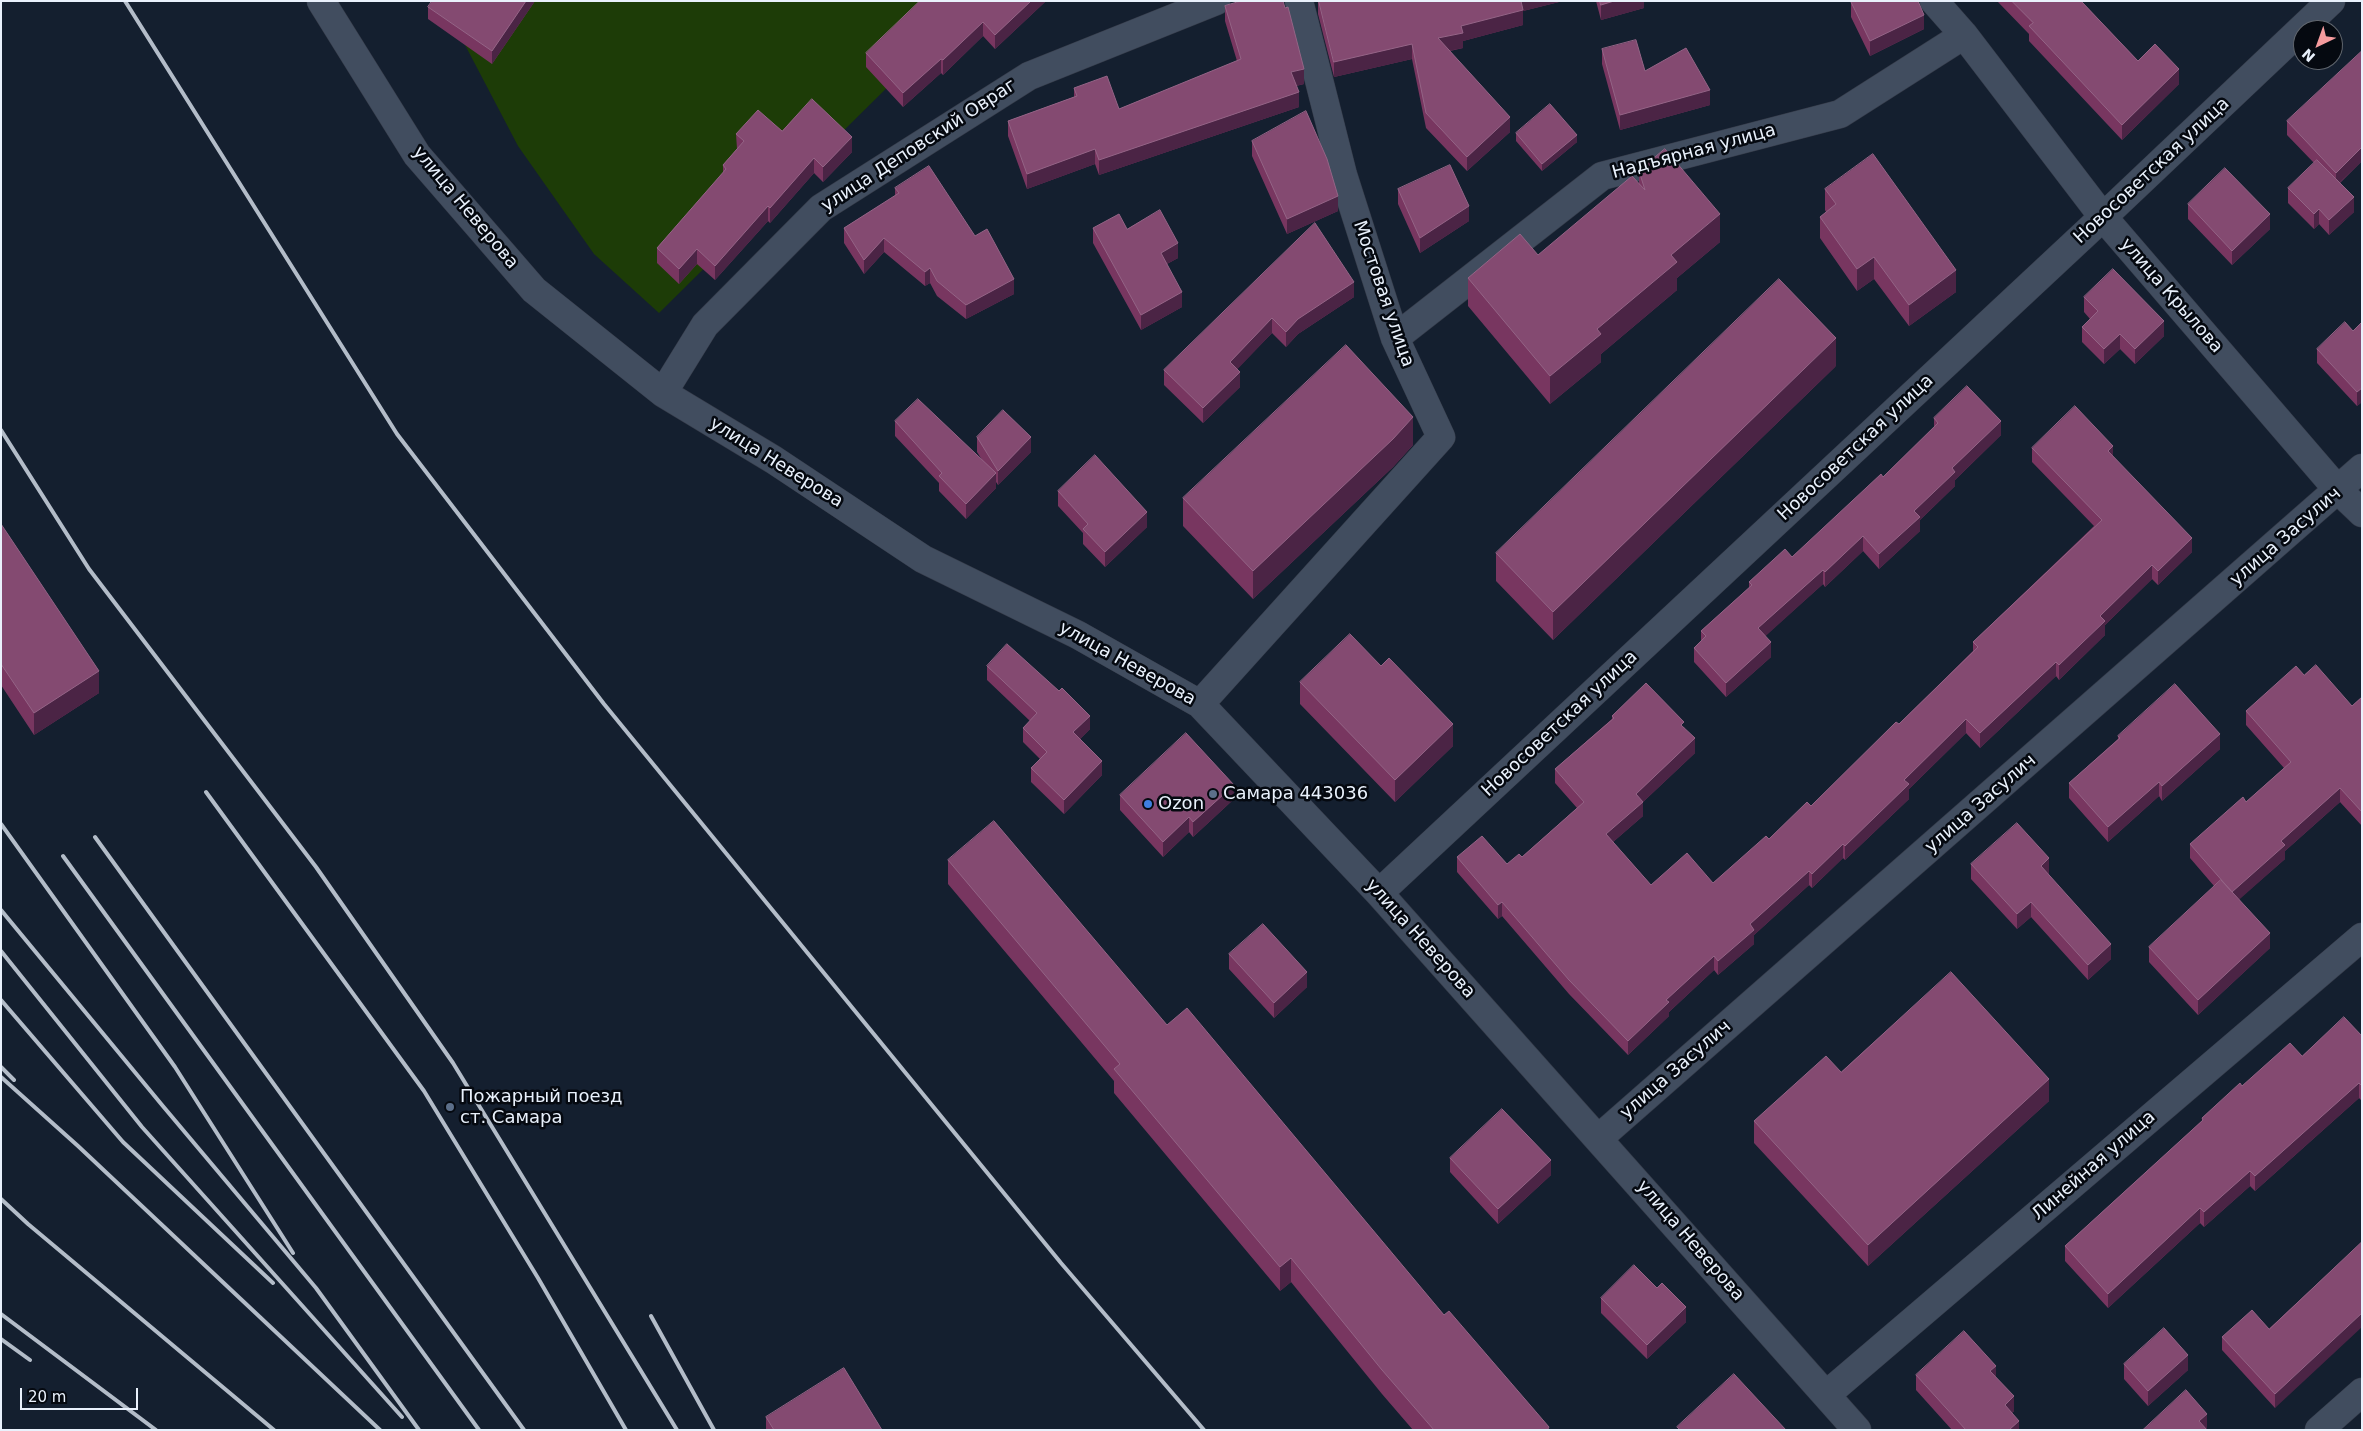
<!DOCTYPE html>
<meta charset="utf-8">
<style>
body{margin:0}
#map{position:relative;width:2363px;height:1431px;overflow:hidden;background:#141f2f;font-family:"DejaVu Sans",sans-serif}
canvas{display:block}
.frame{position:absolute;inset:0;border:2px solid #e9f1fc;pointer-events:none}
.north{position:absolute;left:2293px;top:20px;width:50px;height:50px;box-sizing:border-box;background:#050910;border:1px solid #60666e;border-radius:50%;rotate:222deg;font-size:14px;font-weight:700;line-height:20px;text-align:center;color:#e9f1fc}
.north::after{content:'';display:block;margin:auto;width:18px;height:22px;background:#f59b9e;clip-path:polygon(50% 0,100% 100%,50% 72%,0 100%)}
.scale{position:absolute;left:20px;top:1388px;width:118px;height:22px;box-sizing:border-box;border:2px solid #e9f1fc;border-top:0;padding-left:6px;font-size:15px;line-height:18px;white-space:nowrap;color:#e9f1fc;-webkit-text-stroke:4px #050910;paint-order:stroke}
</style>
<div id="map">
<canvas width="2363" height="1431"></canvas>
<div class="frame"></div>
<div class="north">N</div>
<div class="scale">20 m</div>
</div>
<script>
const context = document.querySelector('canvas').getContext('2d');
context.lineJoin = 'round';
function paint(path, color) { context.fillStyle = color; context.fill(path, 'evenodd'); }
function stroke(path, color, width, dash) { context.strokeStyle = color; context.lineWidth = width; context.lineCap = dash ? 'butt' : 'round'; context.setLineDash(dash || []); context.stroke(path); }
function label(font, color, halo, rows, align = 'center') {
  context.font = font + ' "DejaVu Sans",sans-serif'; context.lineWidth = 5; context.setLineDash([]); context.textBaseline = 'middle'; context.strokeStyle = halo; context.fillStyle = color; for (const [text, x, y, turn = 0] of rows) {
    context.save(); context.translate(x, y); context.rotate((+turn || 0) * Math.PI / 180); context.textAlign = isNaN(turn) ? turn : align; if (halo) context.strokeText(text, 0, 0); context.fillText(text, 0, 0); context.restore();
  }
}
paint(new Path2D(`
 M 442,1 L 1013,1 L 912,63 L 659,313 L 594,254 L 518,146 Z`), '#1d3c07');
const minor = new Path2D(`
 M 321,1 L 417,155 L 534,290 L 663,393 L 774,460 L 923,559 L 1078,635 L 1200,704 L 1379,893 L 1857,1430
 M 1934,1 L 1964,35 L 2103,217 L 2338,490 L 2362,513
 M 1395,338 L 1602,176 L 1840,114 L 1964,35
 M 663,393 L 705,325 L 821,208 L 1029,76 L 1216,1
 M 1200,704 L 1441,437 L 1395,338 L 1343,175 L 1299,1
 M 1379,893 L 2103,217 L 2331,1
 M 1599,1138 L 2362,468
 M 1826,1395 L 2362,937
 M 2319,1430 L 2362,1392`);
stroke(minor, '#353b49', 29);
stroke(minor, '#414d5f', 28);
stroke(new Path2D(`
 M 125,1 L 397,434 L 604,704 L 1061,1263 L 1204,1430
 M 1,430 L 89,569 L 316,867 L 453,1063 L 677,1430
 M 206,792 L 424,1091 L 538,1278 L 626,1430
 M 1,824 L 175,1067 L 293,1253
 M 95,837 L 524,1430
 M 63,856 L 479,1430
 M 1,910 L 162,1105 L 316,1288 L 419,1430
 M 1,951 L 142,1127 L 402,1417
 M 1,1000 L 123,1142 L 273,1283
 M 1,1067 L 14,1080
 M 1,1077 L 78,1146 L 380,1430
 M 1,1199 L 28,1224 L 274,1430
 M 1,1314 L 156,1430
 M 651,1316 L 714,1430
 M 1,1339 L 30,1360`), '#b3bcc8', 4);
paint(new Path2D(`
 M 535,1 L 492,64 L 428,19 L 428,7 Z
 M 1046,1 L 995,49 L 983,36 L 943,75 L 941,73 L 903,107 L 866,67 L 866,53 Z
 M 1318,1 L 1563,1 L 1523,11 L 1523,25 L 1463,41 L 1463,48 L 1450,51 L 1510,132 L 1467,171 L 1426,128 L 1412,59 L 1334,77 L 1318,14 Z
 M 1596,1 L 1644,1 L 1644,8 L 1601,20 Z
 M 1997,1 L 2081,1 L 2138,61 L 2179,84 L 2122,140 L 2029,41 L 2029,34 Z
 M 1851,2 L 1924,29 L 1870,56 L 1851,17 Z
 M 1225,6 L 1304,84 L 1296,86 L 1299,107 L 1099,175 L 1095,164 L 1027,189 L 1008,136 L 1008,121 L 1074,97 L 1074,88 L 1119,109 L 1237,61 L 1225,21 Z
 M 1602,49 L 1645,71 L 1710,105 L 1620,130 L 1602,64 Z
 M 2362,51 L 2362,161 L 2340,183 L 2354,212 L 2329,235 L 2319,224 L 2314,229 L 2288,203 L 2288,188 L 2314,163 L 2287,135 L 2287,121 Z
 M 782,131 L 852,152 L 823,182 L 814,173 L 770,223 L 768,221 L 715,280 L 697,264 L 679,284 L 657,263 L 657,248 L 723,173 L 723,165 L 737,149 L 736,134 Z
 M 1516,133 L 1577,142 L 1542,171 L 1516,141 Z
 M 1252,141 L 1338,211 L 1287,234 L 1252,156 Z
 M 1639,171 L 1720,242 L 1677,278 L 1677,290 L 1601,354 L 1601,362 L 1550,404 L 1468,306 L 1468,278 L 1538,255 L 1639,184 Z
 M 895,188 L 1014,294 L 966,319 L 937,296 L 930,283 L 925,286 L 884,252 L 864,274 L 844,243 L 844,228 L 895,196 Z
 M 1398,189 L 1469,221 L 1420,253 L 1398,204 Z
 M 1825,189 L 1956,292 L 1909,326 L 1874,279 L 1857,291 L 1820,238 L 1820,217 L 1826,212 L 1825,210 Z
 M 2188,204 L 2270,229 L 2232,265 L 2188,219 Z
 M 1315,223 L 1354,297 L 1298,334 L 1286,347 L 1272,333 L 1237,369 L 1240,387 L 1203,423 L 1164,385 L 1164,370 Z
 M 1093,228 L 1127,229 L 1178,258 L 1167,264 L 1182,307 L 1141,330 L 1093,243 Z
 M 2084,297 L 2164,336 L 2135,364 L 2120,349 L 2104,364 L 2082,342 L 2082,327 L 2090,319 L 2084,312 Z
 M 2362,322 L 2362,402 L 2357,406 L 2317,363 L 2317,349 L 2353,331 Z
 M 1836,366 L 1553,640 L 1496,581 L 1496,553 Z
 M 1934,418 L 2001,435 L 1955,480 L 1955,486 L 1920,520 L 1920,531 L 1879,569 L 1863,551 L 1825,587 L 1823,584 L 1765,636 L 1771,657 L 1726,697 L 1694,662 L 1694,648 L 1701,641 L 1701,631 L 1749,588 L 1749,582 L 1792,557 L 1883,477 L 1934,428 Z
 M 895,421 L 982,460 L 977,452 L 977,437 L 1031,452 L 998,485 L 996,482 L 996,488 L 966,519 L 939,491 L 939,483 L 895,436 Z
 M 1413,445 L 1393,467 L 1253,599 L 1183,526 L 1183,498 Z
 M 2032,448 L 2113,457 L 2192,552 L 2158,585 L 2152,579 L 2105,625 L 2105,635 L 2059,680 L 2056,676 L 1980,748 L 1966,733 L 1909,789 L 1909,799 L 1845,860 L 1843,858 L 1812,888 L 1809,885 L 1754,935 L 1754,944 L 1718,975 L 1714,970 L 1669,1012 L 1669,1016 L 1628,1055 L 1569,994 L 1502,916 L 1498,919 L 1457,872 L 1457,857 L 1507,864 L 1522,857 L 1577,808 L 1555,783 L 1555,769 L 1612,719 L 1612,716 L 1684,727 L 1695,753 L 1643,802 L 1643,816 L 1613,842 L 1651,885 L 1713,883 L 1811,806 L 1899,724 L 1973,651 L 1973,642 L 2094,526 L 2032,462 Z
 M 1058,491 L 1147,527 L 1105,567 L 1083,544 L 1083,533 L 1058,506 Z
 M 1,524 L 99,693 L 34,735 L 1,685 Z
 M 987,666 L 1090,729 L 1080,739 L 1102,775 L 1064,814 L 1031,782 L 1031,768 L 1040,759 L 1023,742 L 1023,728 L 1030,721 L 987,680 Z
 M 2304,675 L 2352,706 L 2362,697 L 2362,826 L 2340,802 L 2285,851 L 2285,859 L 2239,899 L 2270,948 L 2198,1015 L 2149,962 L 2149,947 L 2214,886 L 2190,858 L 2190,844 L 2246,802 L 2284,768 L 2246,725 L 2246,711 Z
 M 1300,682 L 1453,746 L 1395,802 L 1300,704 Z
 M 2118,736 L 2220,749 L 2162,801 L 2159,796 L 2108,842 L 2069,798 L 2069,783 L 2118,739 Z
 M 1120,795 L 1234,799 L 1193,837 L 1189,832 L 1163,857 L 1120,810 Z
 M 948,860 L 1167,1025 L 1444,1315 L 1549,1430 L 1413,1430 L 1382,1394 L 1291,1282 L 1280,1291 L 1114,1093 L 1114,1081 L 948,884 Z
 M 1971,864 L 2049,873 L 2048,874 L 2111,959 L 2088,980 L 2031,917 L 2017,929 L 1971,879 Z
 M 1229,954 L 1307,987 L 1274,1018 L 1229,969 Z
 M 2362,1036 L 2362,1101 L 2359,1098 L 2255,1191 L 2250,1186 L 2204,1227 L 2200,1223 L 2108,1308 L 2065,1261 L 2065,1246 L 2202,1121 L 2202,1118 L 2242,1086 L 2302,1056 Z
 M 1841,1072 L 2049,1101 L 1868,1266 L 1754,1143 L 1754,1121 Z
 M 1450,1158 L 1551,1175 L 1498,1224 L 1450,1172 Z
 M 2362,1242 L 2275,1408 L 2222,1350 L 2222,1337 L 2269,1329 Z
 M 1601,1298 L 1686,1322 L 1647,1359 L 1601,1313 Z
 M 2124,1364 L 2188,1370 L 2148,1406 L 2124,1379 Z
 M 1916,1375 L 1996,1377 L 2014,1411 L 2012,1413 L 2019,1430 L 1952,1430 L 1916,1390 Z
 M 766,1417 L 882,1430 L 766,1430 Z`), '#783660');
paint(new Path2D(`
 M 526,1 L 535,1 L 492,64 L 492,51 Z
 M 1031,1 L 1046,1 L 995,49 L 995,35 Z
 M 1520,1 L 1563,1 L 1523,11 L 1523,25 L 1463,41 L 1463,48 L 1438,53 L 1438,38 L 1461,26 Z
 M 1614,1 L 1644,1 L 1644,8 L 1601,20 L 1601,5 Z
 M 1924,15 L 1924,29 L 1870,56 L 1870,41 Z
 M 983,22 L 983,36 L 943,75 L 943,60 Z
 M 1412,44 L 1412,59 L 1334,77 L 1334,62 Z
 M 941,59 L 941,73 L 903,107 L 903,93 Z
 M 1304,69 L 1304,84 L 1291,87 L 1291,72 Z
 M 2179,69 L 2179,84 L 2122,140 L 2122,125 Z
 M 1710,90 L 1710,105 L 1620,130 L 1620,115 Z
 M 1299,92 L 1299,107 L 1099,175 L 1099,160 Z
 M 1510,117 L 1510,132 L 1467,171 L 1467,157 Z
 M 1577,135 L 1577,142 L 1542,171 L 1542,164 Z
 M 852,137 L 852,152 L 823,182 L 823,167 Z
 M 2362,147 L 2362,161 L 2336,186 L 2336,173 Z
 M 1095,149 L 1095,164 L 1027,189 L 1027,174 Z
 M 814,158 L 814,173 L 770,223 L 770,208 Z
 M 1338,196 L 1338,211 L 1287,234 L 1287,219 Z
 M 2354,197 L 2354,212 L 2329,235 L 2329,220 Z
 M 768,206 L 768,221 L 715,280 L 715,266 Z
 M 1469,206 L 1469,221 L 1420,253 L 1420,238 Z
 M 2319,209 L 2319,224 L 2314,229 L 2314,214 Z
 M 1720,214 L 1720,242 L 1677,278 L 1677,290 L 1601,354 L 1601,362 L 1550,404 L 1550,376 L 1671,255 Z
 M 2270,214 L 2270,229 L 2232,265 L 2232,251 Z
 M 884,238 L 884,252 L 864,274 L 864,260 Z
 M 1178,243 L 1178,258 L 1161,267 L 1161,253 Z
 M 697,249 L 697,264 L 679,284 L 679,269 Z
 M 1874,257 L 1874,279 L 1857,291 L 1857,269 Z
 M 930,268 L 930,283 L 925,286 L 925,272 Z
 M 1956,270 L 1956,292 L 1909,326 L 1909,305 Z
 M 1014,279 L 1014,294 L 966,319 L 966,305 Z
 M 1354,282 L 1354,297 L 1298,334 L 1286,347 L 1286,332 L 1298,319 Z
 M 1182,292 L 1182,307 L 1141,330 L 1141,315 Z
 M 1272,318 L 1272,333 L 1230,377 L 1230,362 Z
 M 2164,321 L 2164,336 L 2135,364 L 2135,349 Z
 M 2120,334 L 2120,349 L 2104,364 L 2104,349 Z
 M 1836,338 L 1836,366 L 1553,640 L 1553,612 Z
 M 1240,372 L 1240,387 L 1203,423 L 1203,408 Z
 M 2362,388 L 2362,402 L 2357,406 L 2357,392 Z
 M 1413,417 L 1413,445 L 1393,467 L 1253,599 L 1253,571 Z
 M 2001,421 L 2001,435 L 1955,480 L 1955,486 L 1920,520 L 1920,531 L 1879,569 L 1879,554 L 1914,511 L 1952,468 Z
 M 1031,437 L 1031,452 L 998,485 L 998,471 Z
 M 2113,446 L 2113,461 L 2108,451 Z
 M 996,473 L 996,488 L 966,519 L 966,504 Z
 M 1147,512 L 1147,527 L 1105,567 L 1105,552 Z
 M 1863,536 L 1863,551 L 1825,587 L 1825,572 Z
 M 2192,538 L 2192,552 L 2158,585 L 2158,571 Z
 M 2152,565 L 2152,579 L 2105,625 L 2105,635 L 2059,680 L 2059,665 L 2100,616 Z
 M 1823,570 L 1823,584 L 1758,643 L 1758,628 Z
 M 1771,642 L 1771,657 L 1726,697 L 1726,683 Z
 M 2056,662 L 2056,676 L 1980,748 L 1980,733 Z
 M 99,671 L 99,693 L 34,735 L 34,713 Z
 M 1090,716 L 1090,729 L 1073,746 L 1073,732 Z
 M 1966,719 L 1966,733 L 1909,789 L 1909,799 L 1845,860 L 1845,846 L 1904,780 Z
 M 1453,724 L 1453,746 L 1395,802 L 1395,780 Z
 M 2220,734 L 2220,749 L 2162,801 L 2162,786 Z
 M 1695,738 L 1695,753 L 1643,802 L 1643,816 L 1606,848 L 1606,834 L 1636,794 Z
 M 1102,761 L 1102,775 L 1064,814 L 1064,800 Z
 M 2159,782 L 2159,796 L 2108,842 L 2108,827 Z
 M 1234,785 L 1234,799 L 1193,837 L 1193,822 Z
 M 2340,788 L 2340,802 L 2285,851 L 2285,859 L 2232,906 L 2232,892 L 2281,841 Z
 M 1189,817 L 1189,832 L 1163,857 L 1163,842 Z
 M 1843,844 L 1843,858 L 1812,888 L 1812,874 Z
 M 2049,858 L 2049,873 L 2041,881 L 2041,866 Z
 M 1809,871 L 1809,885 L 1754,935 L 1754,944 L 1718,975 L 1718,961 L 1750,924 Z
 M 1502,902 L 1502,916 L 1498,919 L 1498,905 Z
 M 2031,902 L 2031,917 L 2017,929 L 2017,914 Z
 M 2270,933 L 2270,948 L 2198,1015 L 2198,1000 Z
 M 2111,944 L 2111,959 L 2088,980 L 2088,965 Z
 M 1714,956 L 1714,970 L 1669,1012 L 1669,1016 L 1628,1055 L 1628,1041 L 1666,1000 Z
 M 1307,972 L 1307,987 L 1274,1018 L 1274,1003 Z
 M 2049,1079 L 2049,1101 L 1868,1266 L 1868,1245 Z
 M 2359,1083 L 2359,1098 L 2255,1191 L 2255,1176 Z
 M 1551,1160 L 1551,1175 L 1498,1224 L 1498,1209 Z
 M 2250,1171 L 2250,1186 L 2204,1227 L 2204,1212 Z
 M 2200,1208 L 2200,1223 L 2108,1308 L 2108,1294 Z
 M 1291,1258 L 1291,1282 L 1280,1291 L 1280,1267 Z
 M 1686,1307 L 1686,1322 L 1647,1359 L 1647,1345 Z
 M 2362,1313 L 2362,1327 L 2275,1408 L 2275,1394 Z
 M 2188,1355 L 2188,1370 L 2148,1406 L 2148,1391 Z
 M 1996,1366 L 1996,1381 L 1990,1371 Z
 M 2014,1396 L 2014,1411 L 2005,1420 L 2005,1405 Z
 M 2207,1414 L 2207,1428 L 2206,1430 L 2199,1421 Z
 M 2019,1421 L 2019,1430 L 2009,1430 Z`), '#4b2445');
const building = new Path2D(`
 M 432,1 L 526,1 L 492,51 L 428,7 Z
 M 920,1 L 1031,1 L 995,35 L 983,22 L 943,60 L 941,59 L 903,93 L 866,53 Z
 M 1241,1 L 1283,1 L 1285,8 L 1288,7 L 1304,69 L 1291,72 L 1299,92 L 1099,160 L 1095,149 L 1027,174 L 1008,121 L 1077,96 L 1074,88 L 1107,76 L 1119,109 L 1241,59 L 1225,6 Z
 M 1319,1 L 1521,1 L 1523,10 L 1461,26 L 1463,33 L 1438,38 L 1510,117 L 1467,157 L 1426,113 L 1412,44 L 1334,62 Z
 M 1600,1 L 1614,1 L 1601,5 Z
 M 1853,1 L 1918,1 L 1924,15 L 1870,41 L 1851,2 Z
 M 2012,1 L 2081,1 L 2138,61 L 2155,44 L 2179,69 L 2122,125 L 2029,26 L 2033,23 Z
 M 1636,40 L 1645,71 L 1686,48 L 1710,90 L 1620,115 L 1602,49 Z
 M 2362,51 L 2362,147 L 2336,173 L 2287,121 Z
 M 812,99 L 852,137 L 823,167 L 814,158 L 770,208 L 768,206 L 715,266 L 697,249 L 679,269 L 657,248 L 726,169 L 723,165 L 744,141 L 736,134 L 758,110 L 782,131 Z
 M 1550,104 L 1577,135 L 1542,164 L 1516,133 Z
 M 1306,111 L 1327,159 L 1338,196 L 1287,219 L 1252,141 Z
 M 1665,149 L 1720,214 L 1671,255 L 1677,262 L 1597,329 L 1601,334 L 1550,376 L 1468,278 L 1520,234 L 1538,255 L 1632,176 L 1645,190 L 1639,171 Z
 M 1873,154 L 1956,270 L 1909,305 L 1874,257 L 1857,269 L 1820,217 L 1836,204 L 1825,189 Z
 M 2317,160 L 2354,197 L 2329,220 L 2319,209 L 2314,214 L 2288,188 Z
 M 1450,165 L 1469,206 L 1420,238 L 1398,189 Z
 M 929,166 L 975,236 L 987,229 L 1014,279 L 966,305 L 937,281 L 930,268 L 925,272 L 884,238 L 864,260 L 844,228 L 899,193 L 895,188 Z
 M 2225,168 L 2270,214 L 2232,251 L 2188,204 Z
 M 1160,210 L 1178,243 L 1161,253 L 1182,292 L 1141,315 L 1093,228 L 1119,214 L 1127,229 Z
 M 1315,223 L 1354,282 L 1298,319 L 1286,332 L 1272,318 L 1230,362 L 1240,372 L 1203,408 L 1164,370 Z
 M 2113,269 L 2164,321 L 2135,349 L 2120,334 L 2104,349 L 2082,327 L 2098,311 L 2084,297 Z
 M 1779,279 L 1836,338 L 1553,612 L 1496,553 Z
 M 2345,322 L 2353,331 L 2362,322 L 2362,388 L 2357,392 L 2317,349 Z
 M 1346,345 L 1413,417 L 1393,439 L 1253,571 L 1183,498 Z
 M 1967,386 L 2001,421 L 1952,468 L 1955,472 L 1914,511 L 1920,517 L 1879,554 L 1863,536 L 1825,572 L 1823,570 L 1758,628 L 1771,642 L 1726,683 L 1694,648 L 1706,636 L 1701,631 L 1752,585 L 1749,582 L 1785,549 L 1792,557 L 1881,474 L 1883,477 L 1938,423 L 1934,418 Z
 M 918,399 L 996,473 L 966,504 L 939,476 L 942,473 L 895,421 Z
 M 2075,406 L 2113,446 L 2108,451 L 2192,538 L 2158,571 L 2152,565 L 2100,616 L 2105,621 L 2059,665 L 2056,662 L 1980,733 L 1966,719 L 1904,780 L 1909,784 L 1845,846 L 1843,844 L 1812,874 L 1809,871 L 1750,924 L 1754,930 L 1718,961 L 1714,956 L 1666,1000 L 1669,1002 L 1628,1041 L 1569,980 L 1502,902 L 1498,905 L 1457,857 L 1482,836 L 1507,864 L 1519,854 L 1522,857 L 1584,802 L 1555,769 L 1614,718 L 1612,716 L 1646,683 L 1684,722 L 1681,725 L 1695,738 L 1636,794 L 1643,802 L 1606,834 L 1651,885 L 1687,853 L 1713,883 L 1766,836 L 1769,839 L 1807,802 L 1811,806 L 1896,722 L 1899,724 L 1978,647 L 1973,642 L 2102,520 L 2032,448 Z
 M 1003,410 L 1031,437 L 998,471 L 977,437 Z
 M 1095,455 L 1147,512 L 1105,552 L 1083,529 L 1088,524 L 1058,491 Z
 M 1,524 L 99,671 L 34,713 L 1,664 Z
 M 1350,634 L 1381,666 L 1389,658 L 1453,724 L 1395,780 L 1300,682 Z
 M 1007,644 L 1059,691 L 1062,688 L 1090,716 L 1073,732 L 1102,761 L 1064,800 L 1031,768 L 1047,752 L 1023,728 L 1037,713 L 987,666 Z
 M 2316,665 L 2352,706 L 2362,697 L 2362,812 L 2340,788 L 2281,841 L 2285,845 L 2232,892 L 2190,844 L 2243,797 L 2246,802 L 2291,762 L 2246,711 L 2296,666 L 2304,675 Z
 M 2175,684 L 2220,734 L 2162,786 L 2159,782 L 2108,827 L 2069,783 L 2120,738 L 2118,736 Z
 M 1186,733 L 1234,785 L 1193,822 L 1189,817 L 1163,842 L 1120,795 Z
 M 994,821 L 1167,1025 L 1187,1008 L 1444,1315 L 1449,1311 L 1549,1427 L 1548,1429 L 1549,1430 L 1434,1430 L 1382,1370 L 1291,1258 L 1280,1267 L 1114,1069 L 1120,1064 L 948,860 Z
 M 2017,823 L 2049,858 L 2041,866 L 2111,944 L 2088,965 L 2031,902 L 2017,914 L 1971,864 Z
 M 2221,880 L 2270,933 L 2198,1000 L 2149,947 Z
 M 1263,924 L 1307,972 L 1274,1003 L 1229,954 Z
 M 1951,972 L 2049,1079 L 1868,1245 L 1754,1121 L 1826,1056 L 1841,1072 Z
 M 2344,1017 L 2362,1036 L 2362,1086 L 2359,1083 L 2255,1176 L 2250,1171 L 2204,1212 L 2200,1208 L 2108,1294 L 2065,1246 L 2203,1120 L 2202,1118 L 2240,1083 L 2242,1086 L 2290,1043 L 2302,1056 Z
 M 1502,1109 L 1551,1160 L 1498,1209 L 1450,1158 Z
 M 2362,1242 L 2362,1313 L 2275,1394 L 2222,1337 L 2252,1310 L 2269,1329 Z
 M 1634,1265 L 1657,1288 L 1662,1283 L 1686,1307 L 1647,1345 L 1601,1298 Z
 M 2164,1328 L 2188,1355 L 2148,1391 L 2124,1364 Z
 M 1964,1331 L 1996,1366 L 1990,1371 L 2014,1396 L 2005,1405 L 2019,1421 L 2009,1430 L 1966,1430 L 1916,1375 Z
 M 844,1368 L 882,1430 L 774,1430 L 766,1417 Z
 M 1734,1374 L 1786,1430 L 1680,1430 L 1677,1427 Z
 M 2186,1390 L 2207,1414 L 2199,1421 L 2207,1430 L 2143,1430 Z`);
paint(building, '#844a71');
stroke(building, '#946486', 1);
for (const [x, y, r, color] of [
 [1213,794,5,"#5c6f8a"],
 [1148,804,5,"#3f7fe0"],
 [450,1107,5,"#5c6f8a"]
]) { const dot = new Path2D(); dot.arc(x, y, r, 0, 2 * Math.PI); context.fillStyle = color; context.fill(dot); stroke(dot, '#050910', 2); }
label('18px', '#e9f1fc', '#050910', [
 ["улица Деповский Овраг",919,146,-33],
 ["Надъярная улица",1694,152,-15],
 ["Новосоветская улица",2152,171,-43],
 ["улица Неверова",465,208,50],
 ["Мостовая улица",1383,294,71],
 ["улица Крылова",2171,296,49],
 ["Новосоветская улица",1856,448,-43],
 ["улица Неверова",776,463,32],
 ["улица Засулич",2286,537,-41],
 ["улица Неверова",1127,664,29],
 ["Новосоветская улица",1560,724,-43],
 ["улица Засулич",1981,804,-41],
 ["улица Неверова",1420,939,48],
 ["улица Засулич",1676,1070,-41],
 ["Линейная улица",2094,1166,-41],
 ["улица Неверова",1690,1241,49]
]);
label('18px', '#e9f1fc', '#050910', [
 ["Самара 443036",1223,794],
 ["Ozon",1158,804],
 ["Пожарный поезд",460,1097],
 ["ст. Самара",460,1118]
], 'left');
</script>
